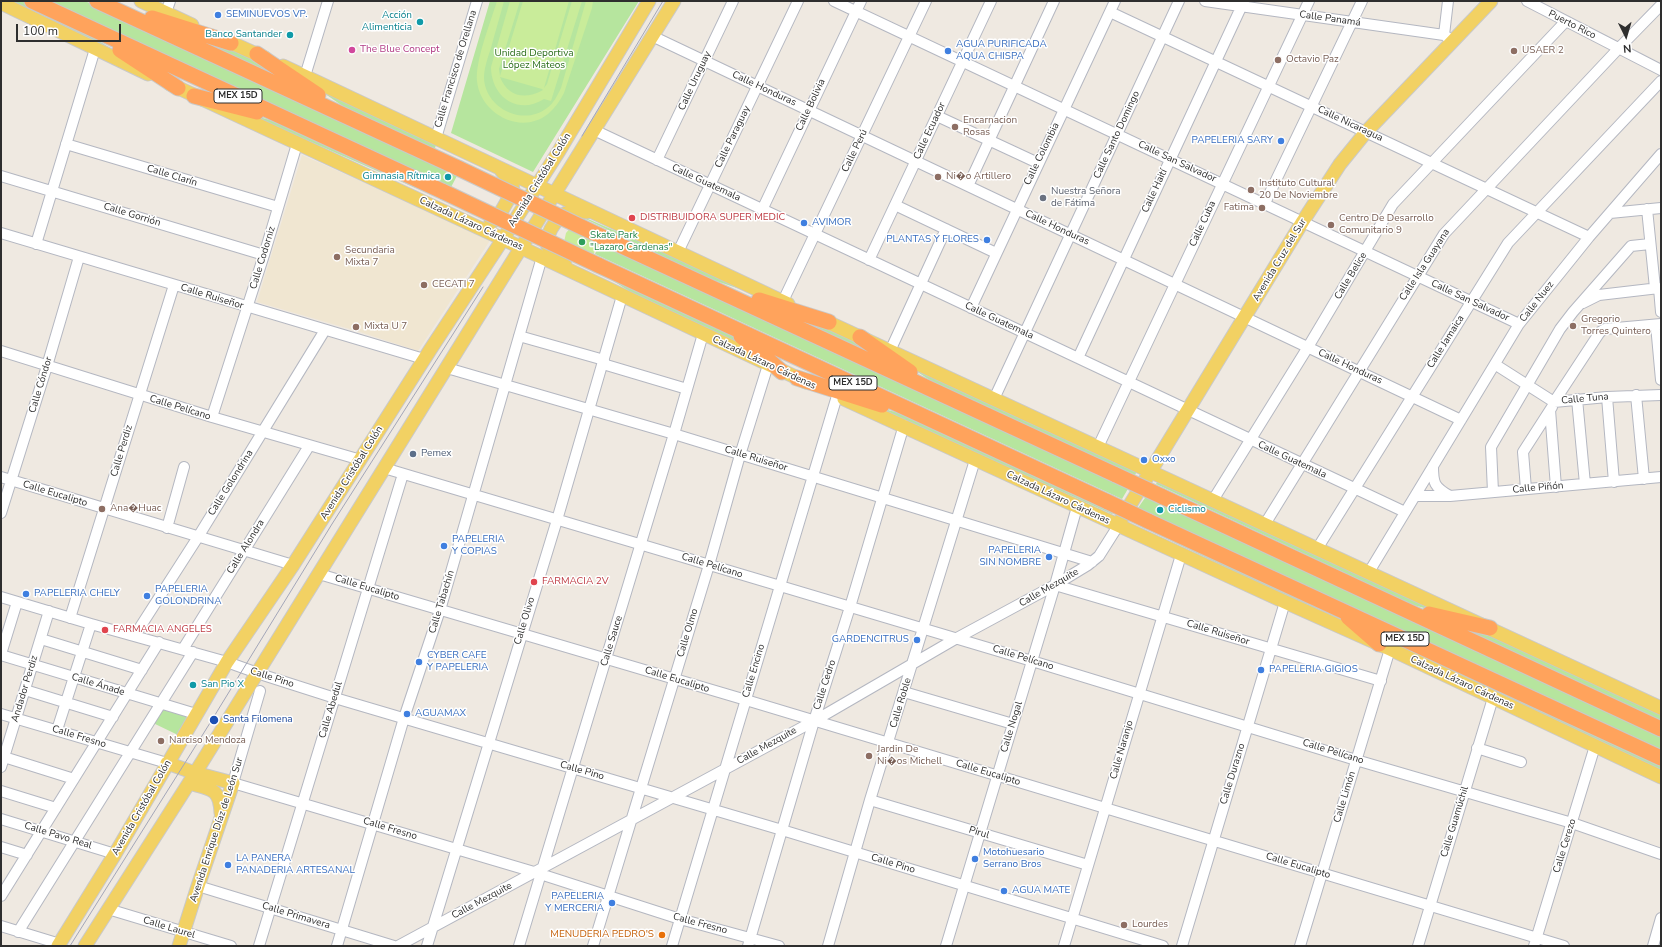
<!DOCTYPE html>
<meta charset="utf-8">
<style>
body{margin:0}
#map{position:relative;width:1662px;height:947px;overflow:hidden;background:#efe9e1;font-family:"Nunito Sans",sans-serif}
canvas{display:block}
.frame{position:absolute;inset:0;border:2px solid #2e2e2e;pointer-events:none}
.north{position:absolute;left:1606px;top:16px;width:40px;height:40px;-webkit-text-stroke:3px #fff;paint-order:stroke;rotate:175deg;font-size:11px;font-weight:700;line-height:16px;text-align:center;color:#2e2e2e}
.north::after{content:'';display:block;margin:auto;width:14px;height:18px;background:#2e2e2e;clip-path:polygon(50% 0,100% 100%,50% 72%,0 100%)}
.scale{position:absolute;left:16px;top:24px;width:105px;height:18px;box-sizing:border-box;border:2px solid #2e2e2e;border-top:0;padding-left:5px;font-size:12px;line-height:14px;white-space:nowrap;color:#2e2e2e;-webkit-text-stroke:3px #fff;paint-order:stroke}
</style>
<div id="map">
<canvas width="1662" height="947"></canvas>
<div class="frame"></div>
<div class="north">N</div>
<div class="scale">100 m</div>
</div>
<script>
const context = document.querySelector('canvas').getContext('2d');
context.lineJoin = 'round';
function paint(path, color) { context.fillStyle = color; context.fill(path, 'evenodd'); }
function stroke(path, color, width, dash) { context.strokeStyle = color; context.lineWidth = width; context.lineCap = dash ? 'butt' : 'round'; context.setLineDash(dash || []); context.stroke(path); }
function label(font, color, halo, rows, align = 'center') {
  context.font = font + ' "Nunito Sans",sans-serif'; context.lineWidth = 3; context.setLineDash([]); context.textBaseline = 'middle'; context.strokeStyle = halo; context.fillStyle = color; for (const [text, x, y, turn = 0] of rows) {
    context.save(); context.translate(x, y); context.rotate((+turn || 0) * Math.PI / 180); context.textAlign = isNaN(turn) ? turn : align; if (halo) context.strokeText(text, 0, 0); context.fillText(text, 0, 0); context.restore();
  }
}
paint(new Path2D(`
 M 302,155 L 491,239 L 418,351 L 360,332 L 257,302 Z`), '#f0e6d1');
paint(new Path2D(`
 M 5,1 L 26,1 L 65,19 L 133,63 Z
 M 46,1 L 85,1 L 458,174 L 450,189 Z
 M 490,1 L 639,1 L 533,172 L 451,133 Z
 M 154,20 L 253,56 L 311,96 Z
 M 308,82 L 436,145 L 434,151 L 357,116 Z
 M 245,113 L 295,127 L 419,183 L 416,188 Z
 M 565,209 L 776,301 L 707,278 Z
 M 600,242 L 1129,487 L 1122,499 L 595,254 Z
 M 586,263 L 727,330 L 749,350 L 632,293 Z
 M 769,306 L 831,326 L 900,370 Z
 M 891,354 L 1138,469 L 1135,475 L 937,385 Z
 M 867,404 L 941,425 L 1115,510 L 1112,514 Z
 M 1159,479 L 1462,618 L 1413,605 L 1156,484 Z
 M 1147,495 L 1661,735 L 1661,751 L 1138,508 Z
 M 1131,516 L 1330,606 L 1358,631 L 1128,520 Z
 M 1437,617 L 1490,632 L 1661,711 L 1661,722 Z
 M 1355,618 L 1661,760 L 1661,771 L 1382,641 Z
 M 162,708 L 188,716 L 178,735 L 153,723 Z`), '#b6e59e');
paint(new Path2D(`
 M 497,1 L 504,1 C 500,17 495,32 491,48 C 488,57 484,68 484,78 C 485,108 523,127 547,108 C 554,103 557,96 561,88 L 586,1 L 593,1 L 592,8 L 564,93 C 560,101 555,108 548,114 C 520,136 480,113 477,81 C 475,61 491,21 497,1 Z
 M 510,1 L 520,1 L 499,69 L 500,76 L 523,1 L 569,1 L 544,88 L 547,84 L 572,1 L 582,1 L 551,101 L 544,99 C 517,116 491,96 491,67 ZM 500,77 L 542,89 L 543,90 C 525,100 508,97 500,77 Z
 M 578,219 L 605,231 L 589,263 L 562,251 L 566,233 Z`), '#c9ec9a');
const minor = new Path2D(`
 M 834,1 L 1519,324
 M 1205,1 L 1444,35 L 1453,41
 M 1527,1 L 1661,70
 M 1110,12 L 1589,237
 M 166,13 L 170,1
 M 1444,35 L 1448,1
 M 652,36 L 1461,420
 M 305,76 L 328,1
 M 937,116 L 1038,163
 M 594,130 L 1405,512
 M 436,138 L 477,1
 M 66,144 L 278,207
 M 657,160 L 733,1
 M 1,176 L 264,255
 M 968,186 L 1054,1
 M 1265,203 L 1362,1
 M 895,205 L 996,253
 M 1647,209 L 1655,288
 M 762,210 L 861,1
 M 1610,213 L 1661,208
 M 1,233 L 424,359
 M 36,244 L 95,49
 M 678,252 L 798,1
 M 869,260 L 991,1
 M 783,301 L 926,1
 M 1583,303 L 1599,295 L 1659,288 L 1661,312
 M 971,308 L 1115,1
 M 1656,325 L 1661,380
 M 519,336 L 604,360
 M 1,351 L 212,417 L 361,460
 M 890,351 L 946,229
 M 1078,358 L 1244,1
 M 603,364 L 687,389
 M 1496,365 L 1554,402 L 1607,397 L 1661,395
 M 447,368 L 674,434 L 1092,562
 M 1636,395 L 1644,479
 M 1607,397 L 1614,482
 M 994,399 L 1179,1
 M 1577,399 L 1585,484
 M 1554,402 L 1600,332 L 1605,329 L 1661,324
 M 1550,410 L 1556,487
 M 212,417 L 264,255 L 297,144
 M 1098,447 L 1309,1
 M 1433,466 C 1433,483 1434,487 1450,496
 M 384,468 L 1032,661 L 1356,760 L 1572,823 L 1661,854
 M 1,477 L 293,565
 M 1526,489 L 1523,452 L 1552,407
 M 1493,492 L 1491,447 L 1560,329 L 1573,312 L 1631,246 L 1650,244
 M 1415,496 L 1450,496 L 1661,477
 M 1213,500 L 1308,347 L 1393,204 L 1565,22
 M 1,513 L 47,366 L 79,257
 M 1265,524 L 1444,234 L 1619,48 L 1661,5
 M 167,528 L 184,467
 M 1317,549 L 1508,243 L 1661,81
 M 1369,572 L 1519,324 L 1589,237 L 1661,154
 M 319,574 L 746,700 L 1564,946
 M 1055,585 L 1381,681
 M 1,597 L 91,624 L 227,662 L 263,675 L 335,698 L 782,830 L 1163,946
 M 70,618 L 174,285
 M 135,635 L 198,537 L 325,330
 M 41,639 L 142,670
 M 183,649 L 309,446
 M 1,654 L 17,602
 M 1,655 L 196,714
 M 25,690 L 113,717
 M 260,691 L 233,783 L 534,872 L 680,919 L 779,946
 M 904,692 L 1013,724
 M 1,714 L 167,763
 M 57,730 L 91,624
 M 1477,748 L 1521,762
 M 4,757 L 74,779
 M 1,767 L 49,611
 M 1,791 L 56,808
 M 870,800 L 1088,865
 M 1,819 L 115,854
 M 1,847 L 27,855
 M 198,886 L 394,946
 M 1,896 L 159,642
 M 108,909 L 231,946
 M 1,926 L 60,944
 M 18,932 L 193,652
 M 259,946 L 403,474
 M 337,946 L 404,718 L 440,610 L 542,257
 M 398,946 L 814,721 L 957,638 L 1055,585 L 1088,565 L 1099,556 L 1118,526
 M 427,946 L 557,520 L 622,296
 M 519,946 L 674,434 L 703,334
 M 593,946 L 709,565 L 740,455 L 768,365
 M 672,946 L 837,396
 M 748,946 L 814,721 L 850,607 L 904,425
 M 828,946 L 870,800 L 975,460
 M 946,946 L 1055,585 L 1077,507
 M 1064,946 L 1181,555
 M 1182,946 L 1285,602
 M 1300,946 L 1390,649
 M 1418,946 L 1493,698
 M 1534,946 L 1595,746
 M 1653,946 L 1661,918`);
const major = new Path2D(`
 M 141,1 L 192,25
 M 1,3 L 148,74
 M 223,39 L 265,58
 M 283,66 L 788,304
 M 170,84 L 503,239 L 806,382
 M 491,222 L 497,219 L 513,191 L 512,184 L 501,170
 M 565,265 C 560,260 549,251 547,244 C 546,238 549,234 551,229 C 561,212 568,210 587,212
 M 821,319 L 1661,708
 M 844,399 L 1285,602 L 1390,649 L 1661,777
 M 1122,518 L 1303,221 L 1340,164 L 1366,132 L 1491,1
 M 167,763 L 195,773 L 233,783 L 198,886 L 179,946
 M 189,783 C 211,789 220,788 221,813
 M 58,946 L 115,854 L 227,662 L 293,565 L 430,350 L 503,239 L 559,151 L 649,1
 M 85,946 L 189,783 L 674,1`);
const highway = new Path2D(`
 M 32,1 L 444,192
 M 97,1 L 458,168
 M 152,18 L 231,43
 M 120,50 L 178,88
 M 257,54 L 318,95
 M 194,96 L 257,112
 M 613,242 L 1116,475
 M 598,265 L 1108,502
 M 759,300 L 829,322
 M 741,336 L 782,372
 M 860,337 L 910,372
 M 797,378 L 882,405
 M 1161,496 L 1661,729
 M 1148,521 L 1661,758
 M 1429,614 L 1490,628
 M 1348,617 L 1379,644`);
stroke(minor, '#b4b7c1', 12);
stroke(major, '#c9c9c9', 15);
stroke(highway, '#c9c9c9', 17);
stroke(minor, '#fff', 10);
stroke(major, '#f2d163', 13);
stroke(highway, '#ffa35c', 15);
stroke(new Path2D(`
 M 582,136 L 663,1
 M 70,946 L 210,723 L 332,524 L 483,287`), '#a3a6b8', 1);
const highwayBridge = new Path2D(`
 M 458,168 L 613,242
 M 444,192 L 598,265
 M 1116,475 L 1161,496
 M 1108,502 L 1148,521`);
stroke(highwayBridge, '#c9c9c9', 17, []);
stroke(highwayBridge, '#ffa35c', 15);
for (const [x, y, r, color] of [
 [218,15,4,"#3f7fe0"],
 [420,22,4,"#0f9aa8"],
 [290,35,4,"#0f9aa8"],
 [352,50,4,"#d1479c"],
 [948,51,4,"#3f7fe0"],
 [1514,51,4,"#8d6e63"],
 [1278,60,4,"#8d6e63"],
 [955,127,4,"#8d6e63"],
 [1281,141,4,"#3f7fe0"],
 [448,177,4,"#0f9aa8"],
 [938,177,4,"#8d6e63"],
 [1251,190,4,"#8d6e63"],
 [1043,198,4,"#6b7280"],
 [1262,208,4,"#8d6e63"],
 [632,218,4,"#e0444e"],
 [804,223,4,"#3f7fe0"],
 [1331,225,4,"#8d6e63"],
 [987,240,4,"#3f7fe0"],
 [582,242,4,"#2e9e5b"],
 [337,257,4,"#8d6e63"],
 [424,285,4,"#8d6e63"],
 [1573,326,4,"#8d6e63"],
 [356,327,4,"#8d6e63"],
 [413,454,4,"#5c6f8a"],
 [1144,460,4,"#3f7fe0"],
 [102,509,4,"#8d6e63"],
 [1160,510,4,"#0f9aa8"],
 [444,546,4,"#3f7fe0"],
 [1049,557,4,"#3f7fe0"],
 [534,582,4,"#e0444e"],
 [26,594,4,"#3f7fe0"],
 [147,596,4,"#3f7fe0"],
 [105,630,4,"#e0444e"],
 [917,640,4,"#3f7fe0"],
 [419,662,4,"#3f7fe0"],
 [1261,670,4,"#3f7fe0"],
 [193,685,4,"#0f9aa8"],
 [407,714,4,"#3f7fe0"],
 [214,720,5,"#1a4fb4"],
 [161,741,4,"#8d6e63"],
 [869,756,4,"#8d6e63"],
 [975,859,4,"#3f7fe0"],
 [228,865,4,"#3f7fe0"],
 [1004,891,4,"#3f7fe0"],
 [612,903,4,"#3f7fe0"],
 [1124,925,4,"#8d6e63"],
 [662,935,4,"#e8710a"]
]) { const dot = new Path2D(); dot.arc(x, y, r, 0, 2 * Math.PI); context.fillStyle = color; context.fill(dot); stroke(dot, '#fff', 1.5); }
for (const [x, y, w] of [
 [238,96,48],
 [853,383,48],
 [1405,639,48]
]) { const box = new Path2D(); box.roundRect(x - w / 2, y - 7, w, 14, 3); context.fillStyle = '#fff'; context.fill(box); stroke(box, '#2e2e2e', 1); }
label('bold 9px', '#2e2e2e', null, [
 ["MEX 15D",238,96],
 ["MEX 15D",853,383],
 ["MEX 15D",1405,639]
]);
label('10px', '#366cbe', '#fff', [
 ["SEMINUEVOS VP.",226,15],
 ["AGUA PURIFICADA",956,45],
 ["AQUA CHISPA",956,57],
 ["PAPELERIA SARY",1273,141,"right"],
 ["AVIMOR",812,223],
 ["PLANTAS Y FLORES",979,240,"right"],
 ["Oxxo",1152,460],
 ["PAPELERIA",452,540],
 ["Y COPIAS",452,552],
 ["PAPELERIA",1041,551,"right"],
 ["SIN NOMBRE",1041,563,"right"],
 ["PAPELERIA",155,590],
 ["GOLONDRINA",155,602],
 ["PAPELERIA CHELY",34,594],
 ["GARDENCITRUS",909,640,"right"],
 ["CYBER CAFE",427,656],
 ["Y PAPELERIA",427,668],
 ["PAPELERIA GIGIOS",1269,670],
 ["AGUAMAX",415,714],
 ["Motohuesario",983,853],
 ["Serrano Bros",983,865],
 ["LA PANERA",236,859],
 ["PANADERIA ARTESANAL",236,871],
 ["AGUA MATE",1012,891],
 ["PAPELERIA",604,897,"right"],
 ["Y MERCERIA",604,909,"right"]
], 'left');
label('10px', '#0d838f', '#fff', [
 ["Acción",412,16],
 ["Alimenticia",412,28],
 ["Banco Santander",282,35],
 ["Gimnasia Rítmica",440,177],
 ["Ciclismo",1168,510,"left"],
 ["San Pio X",201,685,"left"]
], 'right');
label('10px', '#2e2e2e', '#fff', [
 ["Calle Panamá",1330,19,8],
 ["Puerto Rico",1572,25,27],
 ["Calle Francisco de Orellana",456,69,-73],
 ["Calle Uruguay",695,81,-65],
 ["Calle Honduras",764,89,25],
 ["Calle Bolivia",811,105,-65],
 ["Calle Nicaragua",1350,124,25],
 ["Calle Ecuador",930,131,-65],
 ["Calle Santo Domingo",1117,135,-65],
 ["Calle Paraguay",733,137,-64],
 ["Calle Perú",855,151,-64],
 ["Calle Colombia",1042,154,-64],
 ["Calle San Salvador",1177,162,25],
 ["Calle Clarín",172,176,17],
 ["Avenida Cristóbal Colón",540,180,-58],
 ["Calle Guatemala",706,183,25],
 ["Calle Haití",1155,191,-65],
 ["Calle Gorrión",132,215,17],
 ["Calzada Lázaro Cárdenas",471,224,25],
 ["Calle Cuba",1203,224,-65],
 ["Calle Honduras",1057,228,25],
 ["Calle Codorniz",263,258,-73],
 ["Avenida Cruz del Sur",1280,260,-59],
 ["Calle Isla Guayana",1425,265,-57],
 ["Calle Belice",1351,276,-59],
 ["Calle Ruiseñor",212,297,17],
 ["Calle San Salvador",1470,301,25],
 ["Calle Nuez",1537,302,-52],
 ["Calle Guatemala",999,321,25],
 ["Calle Jamaica",1446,342,-58],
 ["Calzada Lázaro Cárdenas",764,363,25],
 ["Calle Honduras",1350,367,25],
 ["Calle Cóndor",41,385,-73],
 ["Calle Tuna",1585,399,-5],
 ["Calle Pelícano",180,408,17],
 ["Calle Perdiz",122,451,-73],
 ["Calle Ruiseñor",756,459,17],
 ["Calle Guatemala",1292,460,25],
 ["Avenida Cristóbal Colón",352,473,-58],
 ["Calle Golondrina",231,483,-58],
 ["Calle Piñón",1538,488,-5],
 ["Calle Eucalipto",55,494,17],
 ["Calzada Lázaro Cárdenas",1058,498,25],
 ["Calle Alondra",246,547,-58],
 ["Calle Pelícano",712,566,17],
 ["Calle Eucalipto",367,588,17],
 ["Calle Mezquite",1049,588,-30],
 ["Calle Tabachín",442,602,-73],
 ["Calle Olivo",525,621,-73],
 ["Calle Olmo",688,633,-73],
 ["Calle Ruiseñor",1218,633,17],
 ["Calle Sauce",612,641,-73],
 ["Calle Pelícano",1023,658,17],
 ["Calle Encino",754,671,-73],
 ["Calle Pino",272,678,18],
 ["Calle Eucalipto",677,680,17],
 ["Calzada Lázaro Cárdenas",1462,683,25],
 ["Calle Ánade",98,685,17],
 ["Calle Cedro",825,685,-72],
 ["Andador Perdiz",25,689,-73],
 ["Calle Roble",901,703,-73],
 ["Calle Abedul",331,710,-73],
 ["Calle Nogal",1012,727,-73],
 ["Calle Fresno",79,737,17],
 ["Calle Mezquite",767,746,-29],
 ["Calle Naranjo",1122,750,-74],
 ["Calle Pelícano",1333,752,17],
 ["Calle Pino",582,771,16],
 ["Calle Eucalipto",988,773,17],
 ["Calle Durazno",1233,774,-73],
 ["Calle Limón",1345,797,-73],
 ["Avenida Cristóbal Colón",142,808,-60],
 ["Calle Guamúchil",1455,822,-73],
 ["Calle Fresno",390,829,17],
 ["Avenida Enrique Díaz de León Sur",217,830,-72],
 ["Pirul",979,833,17],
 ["Calle Pavo Real",58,836,17],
 ["Calle Cerezo",1565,846,-73],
 ["Calle Pino",893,864,17],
 ["Calle Eucalipto",1298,866,17],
 ["Calle Mezquite",482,901,-28],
 ["Calle Primavera",296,916,17],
 ["Calle Fresno",700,924,15],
 ["Calle Laurel",169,928,17]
]);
label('10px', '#b23c85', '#fff', [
 ["The Blue Concept",360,50]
], 'left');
label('10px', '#785e54', '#fff', [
 ["USAER 2",1522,51],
 ["Octavio Paz",1286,60],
 ["Encarnacion",963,121],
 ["Rosas",963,133],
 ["Ni�o Artillero",946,177],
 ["Instituto Cultural",1259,184],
 ["20 De Noviembre",1259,196],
 ["Fatima",1254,208,"right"],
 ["Centro De Desarrollo",1339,219],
 ["Comunitario 9",1339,231],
 ["Secundaria",345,251],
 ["Mixta 7",345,263],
 ["CECATI 7",432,285],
 ["Gregorio",1581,320],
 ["Torres Quintero",1581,332],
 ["Mixta U 7",364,327],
 ["Ana�Huac",110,509],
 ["Narciso Mendoza",169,741],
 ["Jardin De",877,750],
 ["Ni�os Michell",877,762],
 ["Lourdes",1132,925]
], 'left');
label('10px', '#2c6e1b', '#fff', [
 ["Unidad Deportiva",534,54],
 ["López Mateos",534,66]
]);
label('10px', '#5b616d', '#fff', [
 ["Nuestra Señora",1051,192],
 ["de Fátima",1051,204]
], 'left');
label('10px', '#be3a42', '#fff', [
 ["DISTRIBUIDORA SUPER MEDIC",640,218],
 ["FARMACIA 2V",542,582],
 ["FARMACIA ANGELES",113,630]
], 'left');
label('10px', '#27864d', '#fff', [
 ["Skate Park",590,236],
 ["\"Lazaro Cardenas\"",590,248]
], 'left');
label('10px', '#4e5e75', '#fff', [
 ["Pemex",421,454]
], 'left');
label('10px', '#164399', '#fff', [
 ["Santa Filomena",223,720]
], 'left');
label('10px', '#c56008', '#fff', [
 ["MENUDERIA PEDRO'S",654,935]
], 'right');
</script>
